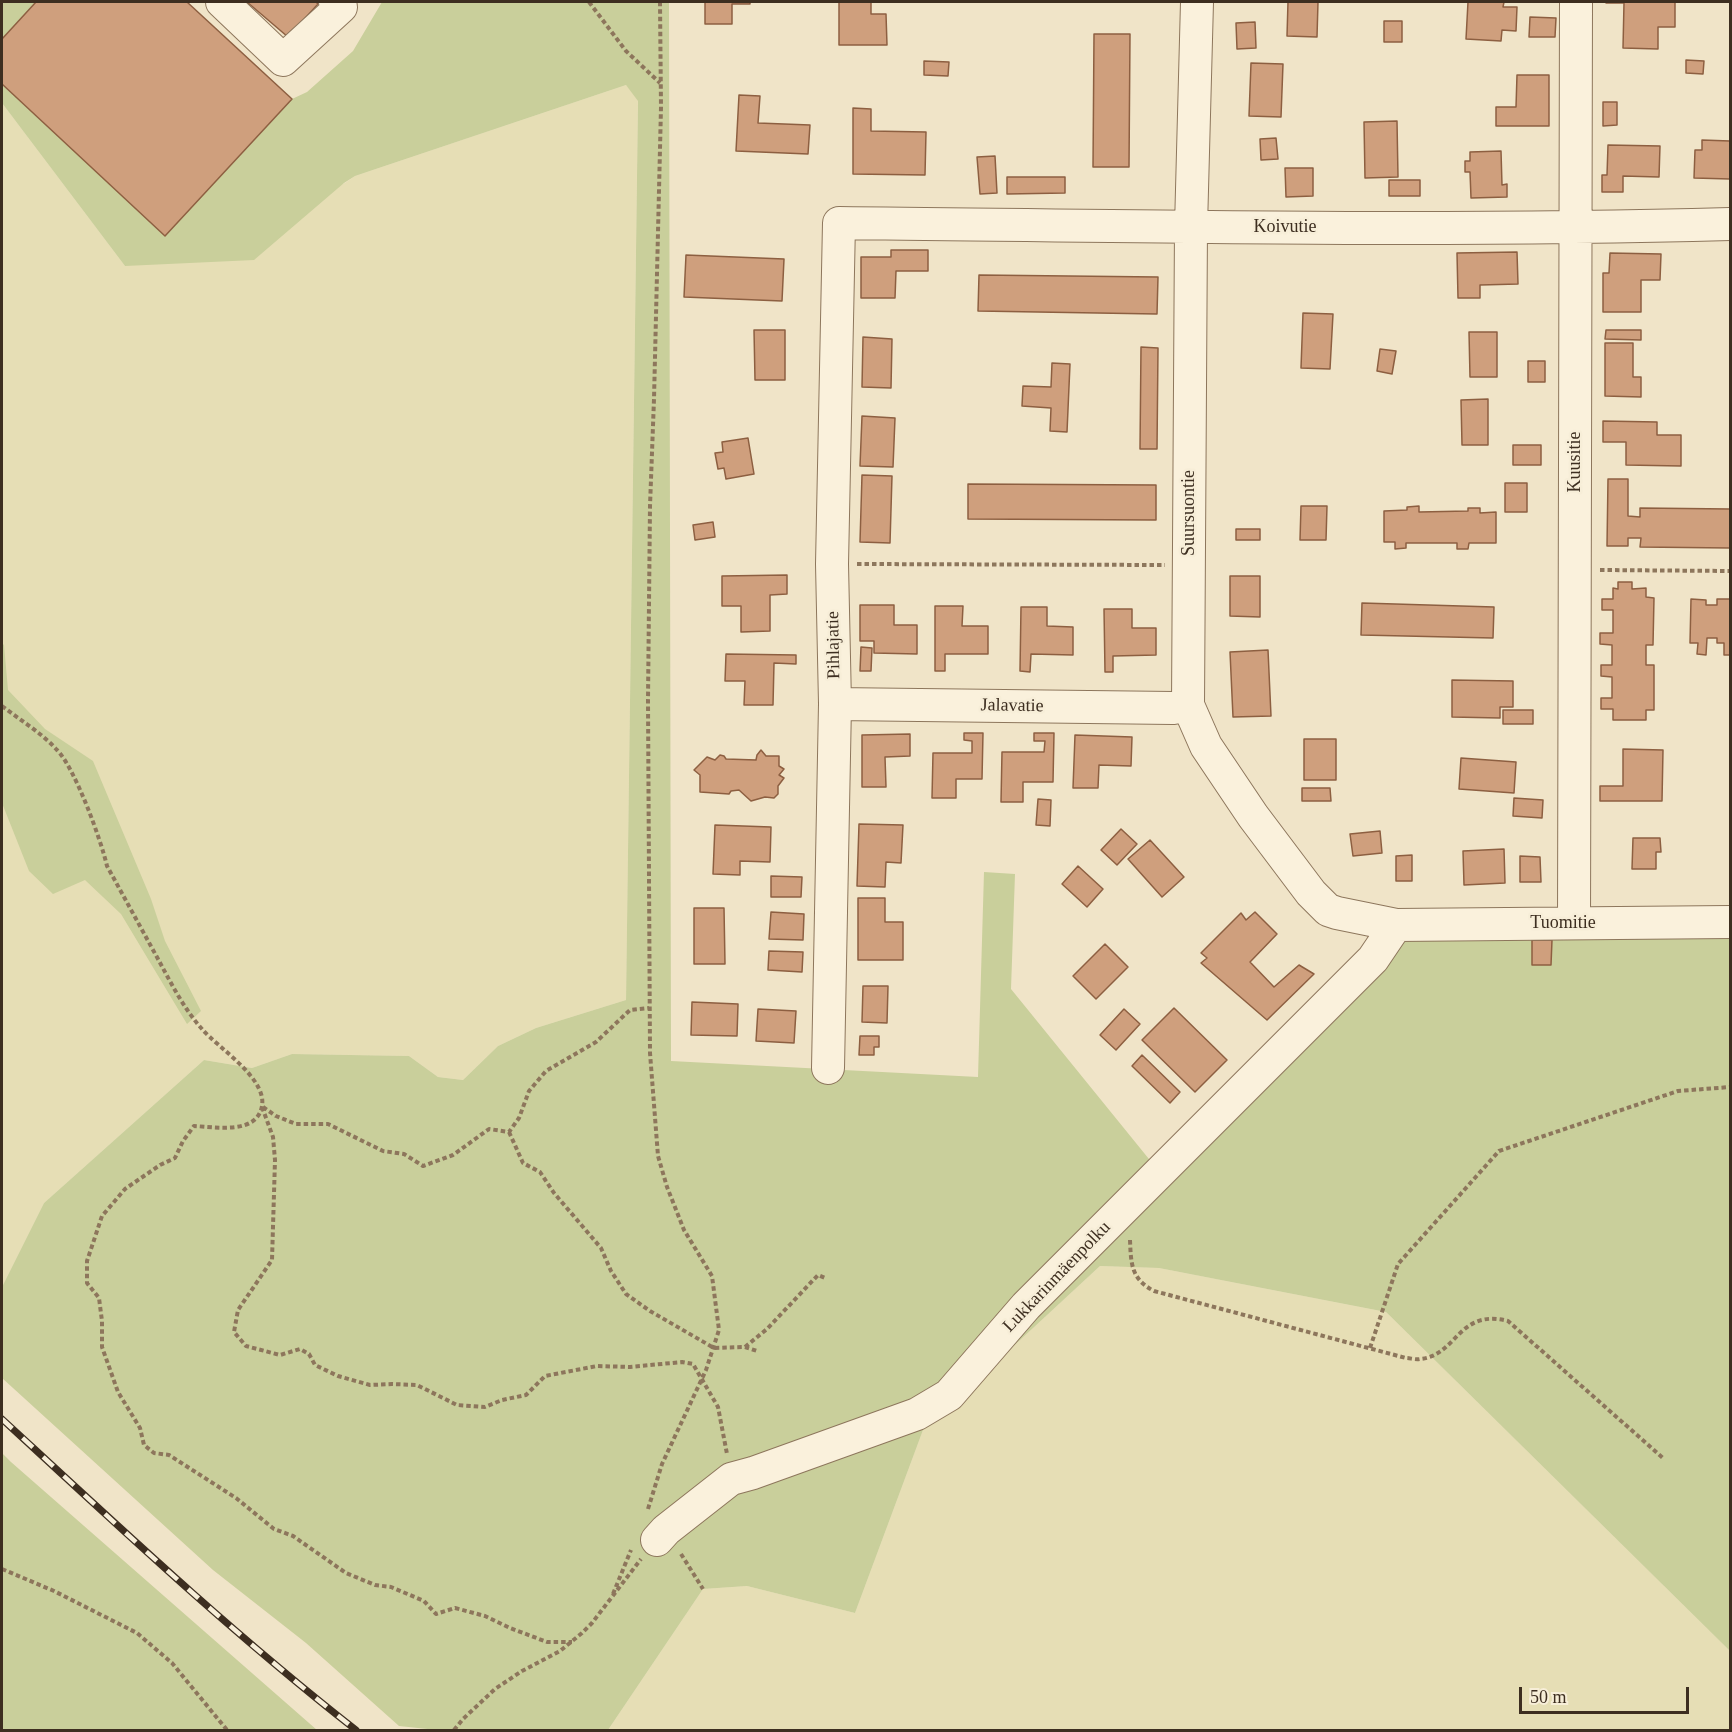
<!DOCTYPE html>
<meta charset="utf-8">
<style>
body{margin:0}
#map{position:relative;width:1732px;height:1732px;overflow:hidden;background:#f0e4c8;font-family:"Times New Roman",serif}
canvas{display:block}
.frame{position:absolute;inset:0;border:3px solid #3d2e20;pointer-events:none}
.scale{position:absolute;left:1519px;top:1687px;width:170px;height:27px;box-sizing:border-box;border:3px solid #3d2e20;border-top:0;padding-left:8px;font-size:18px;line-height:21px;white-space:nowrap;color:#3d2e20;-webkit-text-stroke:4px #f7eed8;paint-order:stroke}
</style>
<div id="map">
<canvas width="1732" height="1732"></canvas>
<div class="frame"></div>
<div class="scale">50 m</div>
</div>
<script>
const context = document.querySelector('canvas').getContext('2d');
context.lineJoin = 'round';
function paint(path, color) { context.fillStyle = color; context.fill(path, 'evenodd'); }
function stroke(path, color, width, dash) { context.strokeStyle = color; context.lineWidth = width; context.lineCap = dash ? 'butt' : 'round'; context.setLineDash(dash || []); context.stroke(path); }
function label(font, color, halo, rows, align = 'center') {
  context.font = font + ' "Times New Roman",serif'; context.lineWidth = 5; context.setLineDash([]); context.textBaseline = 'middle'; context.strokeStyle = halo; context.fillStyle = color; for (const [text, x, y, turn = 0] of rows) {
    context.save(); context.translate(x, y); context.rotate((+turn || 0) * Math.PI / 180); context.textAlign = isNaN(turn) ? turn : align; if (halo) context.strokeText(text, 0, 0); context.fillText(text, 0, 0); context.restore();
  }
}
paint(new Path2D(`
 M 626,85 L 638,95 L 626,1000 L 536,1028 L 498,1046 L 463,1080 L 438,1077 L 409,1056 L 292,1054 L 252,1068 L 204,1060 L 44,1203 L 2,1287 L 2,103 L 125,266 L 345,183 L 355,176 Z
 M 1100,1266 L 1159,1268 L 1386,1312 L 1730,1651 L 1730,1730 L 608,1730 L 703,1589 L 747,1586 L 855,1613 L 923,1430 Z`), '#e6deb5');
paint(new Path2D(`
 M 2,2 L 36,2 L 2,39 Z
 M 382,2 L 669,2 L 671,1061 L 978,1077 L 984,872 L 1015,874 L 1011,989 L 1153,1164 L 1393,933 L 1730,933 L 1730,1651 L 1386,1312 L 1159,1268 L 1100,1266 L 923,1430 L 855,1613 L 747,1586 L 703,1589 L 608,1730 L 437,1730 L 399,1726 L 306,1643 L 213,1570 L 2,1378 L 2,1287 L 44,1203 L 204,1060 L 252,1068 L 292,1054 L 409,1056 L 438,1077 L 463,1080 L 498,1046 L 536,1028 L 626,1000 L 638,101 L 626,85 L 355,176 L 344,183 L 254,260 L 125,266 L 2,103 L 2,84 L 165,236 L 292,99 L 307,92 L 353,51 Z
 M 2,643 L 4,645 L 8,690 L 45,729 L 93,761 L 151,899 L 165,941 L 201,1011 L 187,1024 L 121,914 L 85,880 L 53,894 L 29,871 L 2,803 Z
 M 2,1453 L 11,1462 L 317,1730 L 2,1730 Z`), '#c9cf9b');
const building = new Path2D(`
 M 36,2 L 187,2 L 292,99 L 165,236 L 2,84 L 2,39 Z
 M 247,2 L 316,2 L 318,4 L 288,37 Z
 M 705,2 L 750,2 L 750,4 L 732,4 L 732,24 L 705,24 Z
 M 839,2 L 871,2 L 871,14 L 886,14 L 887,45 L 839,45 Z
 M 1288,2 L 1318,2 L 1317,37 L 1287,36 Z
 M 1468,2 L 1504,2 L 1503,7 L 1517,7 L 1516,31 L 1502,30 L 1501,41 L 1466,39 Z
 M 1606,2 L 1675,2 L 1675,27 L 1658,27 L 1658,49 L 1623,48 L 1624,3 L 1606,3 Z
 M 1530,17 L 1556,18 L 1555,37 L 1529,37 Z
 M 1384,21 L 1402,21 L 1402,42 L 1384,42 Z
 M 1255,22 L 1256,48 L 1237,49 L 1236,23 Z
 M 1094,34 L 1130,34 L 1129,167 L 1093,167 Z
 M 1686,60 L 1704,61 L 1703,74 L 1686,73 Z
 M 924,61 L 949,62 L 948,76 L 924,75 Z
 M 1251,63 L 1283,64 L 1281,117 L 1249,116 Z
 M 1517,75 L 1549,75 L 1549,126 L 1496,126 L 1496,107 L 1516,107 Z
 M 739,95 L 760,96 L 758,123 L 810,125 L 808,154 L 736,151 Z
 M 1603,102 L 1617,102 L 1617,125 L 1603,126 Z
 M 853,108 L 871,109 L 871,131 L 926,132 L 925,175 L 853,174 Z
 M 1397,121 L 1398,177 L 1365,178 L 1364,122 Z
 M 1276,138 L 1278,159 L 1261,160 L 1260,139 Z
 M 1702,140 L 1730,141 L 1730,179 L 1694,178 L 1695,150 L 1702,150 Z
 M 1608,145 L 1660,146 L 1659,177 L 1623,176 L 1623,192 L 1602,192 L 1602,175 L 1607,175 Z
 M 1501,151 L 1502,185 L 1507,184 L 1507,197 L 1471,198 L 1470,172 L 1465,172 L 1465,161 L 1470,161 L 1470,152 Z
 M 995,156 L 997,193 L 980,194 L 977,157 Z
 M 1285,168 L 1313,168 L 1313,196 L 1286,197 Z
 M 1007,177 L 1065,177 L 1065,193 L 1007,194 Z
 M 1389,180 L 1420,180 L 1420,196 L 1389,196 Z
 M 891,250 L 928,250 L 928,271 L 896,271 L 895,298 L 861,298 L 861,257 L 891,257 Z
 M 1517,252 L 1518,284 L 1480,285 L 1480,298 L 1458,298 L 1457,253 Z
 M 1610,253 L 1661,254 L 1660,280 L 1641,280 L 1641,312 L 1603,312 L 1603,273 L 1609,273 Z
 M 686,255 L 784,259 L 782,301 L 684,297 Z
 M 979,275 L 1158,277 L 1157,314 L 978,311 Z
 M 1303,313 L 1333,314 L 1330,369 L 1301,368 Z
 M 754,330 L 785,330 L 785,380 L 755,380 Z
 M 1606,330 L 1641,330 L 1641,340 L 1605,339 Z
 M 1469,332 L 1497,332 L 1497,377 L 1470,377 Z
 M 863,337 L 892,339 L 891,388 L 862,387 Z
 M 1605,343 L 1633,343 L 1633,377 L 1641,377 L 1641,397 L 1605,396 Z
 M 1141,347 L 1158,348 L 1157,449 L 1140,449 Z
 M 1380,349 L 1396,351 L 1392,374 L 1377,371 Z
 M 1528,361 L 1545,361 L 1545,382 L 1528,382 Z
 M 1052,363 L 1070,364 L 1067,432 L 1050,431 L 1051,408 L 1022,406 L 1023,386 L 1051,387 Z
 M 1488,399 L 1488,445 L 1462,445 L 1461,400 Z
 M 862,416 L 895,418 L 893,467 L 860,466 Z
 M 1603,421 L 1657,422 L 1657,435 L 1681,435 L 1681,466 L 1626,465 L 1626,442 L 1603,442 Z
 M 748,438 L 754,474 L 726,479 L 724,468 L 718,469 L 715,453 L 723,452 L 722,442 Z
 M 1513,445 L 1541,445 L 1541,465 L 1513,465 Z
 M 862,475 L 892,476 L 890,543 L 860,542 Z
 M 1608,479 L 1628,479 L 1628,516 L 1640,517 L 1640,508 L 1730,509 L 1730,548 L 1640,547 L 1641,538 L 1628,538 L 1628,546 L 1607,546 Z
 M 1505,483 L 1527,483 L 1527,512 L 1505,512 Z
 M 968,484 L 1156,485 L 1156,520 L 968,519 Z
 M 1301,506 L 1327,506 L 1326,540 L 1300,540 Z
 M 1419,506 L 1419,512 L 1468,511 L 1468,508 L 1480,508 L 1480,513 L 1496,512 L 1496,543 L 1469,543 L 1468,549 L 1457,549 L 1457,543 L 1406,543 L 1406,548 L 1395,549 L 1395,542 L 1384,542 L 1384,511 L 1407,510 L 1407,507 Z
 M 713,522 L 715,537 L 695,540 L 693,525 Z
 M 1236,529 L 1260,529 L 1260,540 L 1236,540 Z
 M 787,575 L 787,594 L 770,595 L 770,631 L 741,632 L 741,606 L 722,606 L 722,576 Z
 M 1230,576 L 1260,576 L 1260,617 L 1230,616 Z
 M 1618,582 L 1632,582 L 1632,589 L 1646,588 L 1646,597 L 1654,598 L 1653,645 L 1646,645 L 1646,665 L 1654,665 L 1654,710 L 1646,710 L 1646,720 L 1613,720 L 1613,709 L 1601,709 L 1601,698 L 1612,698 L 1612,677 L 1601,676 L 1601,665 L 1612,665 L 1612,645 L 1600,644 L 1600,633 L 1613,633 L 1613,610 L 1602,610 L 1602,599 L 1613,599 L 1613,588 L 1618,589 Z
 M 1691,599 L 1706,600 L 1706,605 L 1717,605 L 1717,599 L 1730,599 L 1730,655 L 1724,655 L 1724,643 L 1717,643 L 1717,638 L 1707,638 L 1706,655 L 1697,654 L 1698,643 L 1690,643 Z
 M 1362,603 L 1494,607 L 1493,638 L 1361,635 Z
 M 860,605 L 894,605 L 894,625 L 917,625 L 917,654 L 874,653 L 874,641 L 860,641 Z
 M 935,606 L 963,606 L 962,626 L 988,626 L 988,654 L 945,654 L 945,671 L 935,671 Z
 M 1021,607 L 1047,607 L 1047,626 L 1073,627 L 1073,655 L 1031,654 L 1030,672 L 1020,671 Z
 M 1104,609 L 1132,609 L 1132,628 L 1156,628 L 1156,655 L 1113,656 L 1113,672 L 1105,672 Z
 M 861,647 L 872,648 L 871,671 L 860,671 Z
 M 1268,650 L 1271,716 L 1233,717 L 1230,652 Z
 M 726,654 L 796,655 L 796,664 L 774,663 L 773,705 L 744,705 L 745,681 L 725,681 Z
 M 1452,680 L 1513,681 L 1513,707 L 1500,707 L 1500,718 L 1452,717 Z
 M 1503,710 L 1533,710 L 1533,724 L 1503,724 Z
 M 964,733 L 983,733 L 982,779 L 956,779 L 956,798 L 932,798 L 933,753 L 972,753 L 972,741 L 964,740 Z
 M 1034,733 L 1054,733 L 1053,782 L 1023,782 L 1023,802 L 1001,802 L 1002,752 L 1044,752 L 1045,741 L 1034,741 Z
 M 910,734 L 910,756 L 885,757 L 886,787 L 862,787 L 862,735 Z
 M 1075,735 L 1132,737 L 1131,766 L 1099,765 L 1098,788 L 1073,788 Z
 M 1304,739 L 1336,739 L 1336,780 L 1304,780 Z
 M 1623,749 L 1663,750 L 1662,801 L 1600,801 L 1600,786 L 1623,786 Z
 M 761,750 L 766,756 L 779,756 L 779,766 L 784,769 L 779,775 L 784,778 L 778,786 L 778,794 L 774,798 L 765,797 L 751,801 L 739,790 L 731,791 L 729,794 L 700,792 L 700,775 L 694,770 L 707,757 L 715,760 L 720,755 L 724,756 L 726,759 L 756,760 L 757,755 Z
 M 1461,758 L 1516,762 L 1514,793 L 1459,789 Z
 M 1302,788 L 1330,788 L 1331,801 L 1302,801 Z
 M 1514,798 L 1543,800 L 1542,818 L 1513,816 Z
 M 1038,799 L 1051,800 L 1050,826 L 1036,825 Z
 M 859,824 L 903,825 L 901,863 L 886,862 L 885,887 L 857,886 Z
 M 715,825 L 771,827 L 770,862 L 740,861 L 740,875 L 713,874 Z
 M 1121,829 L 1137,844 L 1117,865 L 1101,850 Z
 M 1380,831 L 1382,853 L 1353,856 L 1350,834 Z
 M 1633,838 L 1660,838 L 1661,852 L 1656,852 L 1656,869 L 1632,869 Z
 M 1150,840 L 1184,877 L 1162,897 L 1128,859 Z
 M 1504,849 L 1505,883 L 1464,885 L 1463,851 Z
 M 1412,855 L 1412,881 L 1396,881 L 1396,856 Z
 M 1520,856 L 1540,857 L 1541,882 L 1520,882 Z
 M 1078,866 L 1103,889 L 1087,907 L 1062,884 Z
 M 771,876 L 802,877 L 801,897 L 771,897 Z
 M 858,898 L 885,898 L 885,922 L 903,922 L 903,960 L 858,960 Z
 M 694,908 L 724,908 L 725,964 L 694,964 Z
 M 771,912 L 804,914 L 803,940 L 769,939 Z
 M 1255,912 L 1277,934 L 1250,962 L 1274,987 L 1299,965 L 1314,974 L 1267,1020 L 1201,963 L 1207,958 L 1201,953 L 1241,913 L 1246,920 Z
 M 1532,940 L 1552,940 L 1551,965 L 1532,965 Z
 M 1105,944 L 1128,967 L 1096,999 L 1073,976 Z
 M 769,951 L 803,952 L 802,972 L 768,970 Z
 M 863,986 L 888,986 L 887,1023 L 862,1022 Z
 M 692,1002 L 738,1004 L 737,1036 L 691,1035 Z
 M 1174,1008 L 1227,1060 L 1195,1092 L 1142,1040 Z
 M 758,1009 L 796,1011 L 794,1043 L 756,1041 Z
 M 1124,1009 L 1140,1024 L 1116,1050 L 1100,1035 Z
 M 860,1036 L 879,1036 L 879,1047 L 874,1047 L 874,1055 L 859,1055 Z
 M 1142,1055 L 1180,1092 L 1170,1103 L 1132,1066 Z`);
paint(building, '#cf9f7d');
stroke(building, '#8d5f41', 1.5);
const minor = new Path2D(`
 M 222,2 L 283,60 L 341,7 L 335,2
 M 1197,2 L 1191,227 L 1188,705 L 1206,746 L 1253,816 L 1311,893 L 1328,910 L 1337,913 L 1396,925 L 1730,922
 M 835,704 L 1173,708 L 1188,705
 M 1574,922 L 1576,2
 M 828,1068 L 835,704 L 832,564 L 839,223 C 1136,226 1433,232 1730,224
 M 657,1540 L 666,1530 L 731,1479 L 753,1473 L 917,1414 L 949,1395 L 1026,1306 L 1373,959 L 1396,925`);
stroke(minor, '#8d765c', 34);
stroke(new Path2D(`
 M 589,2 L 626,51 L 660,83
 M 857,564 L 1165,565
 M 1600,570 L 1730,571
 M 2,706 C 20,720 42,733 57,750 C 75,768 101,840 107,866 C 124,897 141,928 158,959 C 171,983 184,1009 202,1029 C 218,1048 267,1078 262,1106 C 257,1135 215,1127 194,1126 L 183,1141 L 175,1158 L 160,1165 L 125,1189 L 102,1216 L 87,1261 L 87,1283 L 99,1298 L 102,1321 L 102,1347 L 118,1392 L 140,1428 L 144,1445 L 154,1453 L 169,1455 L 236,1498 L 274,1529 L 293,1536 L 346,1573 L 375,1585 L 391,1587 L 424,1601 L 436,1614 L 455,1608 L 485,1616 L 510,1628 L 547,1642 L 572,1642
 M 262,1107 L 273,1137 L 275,1160 L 272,1260 L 238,1310 L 234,1332 L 246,1346 L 280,1355 L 300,1349 L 309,1354 L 315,1365 L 338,1376 L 370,1385 L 392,1384 L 417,1385 L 457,1405 L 485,1407 L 502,1400 L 526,1395 L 545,1376 L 597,1366 L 630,1367 L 682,1362 L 693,1364 L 718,1407 L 727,1454
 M 263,1107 L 276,1116 L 296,1124 L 328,1124 L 383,1151 L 404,1154 L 423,1166 L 453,1155 L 489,1129 L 509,1132 L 519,1118 L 529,1091 L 546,1071 L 596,1042 L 630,1010 L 649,1008
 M 509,1132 L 523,1163 L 540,1172 L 554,1193 L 601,1248 L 611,1271 L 626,1294 L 650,1311 L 714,1348 L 745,1347 L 757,1351
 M 1130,1240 C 1131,1264 1131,1279 1154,1291 L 1406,1358 C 1410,1358 1416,1360 1420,1359 C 1457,1356 1458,1308 1508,1321 L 1663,1458
 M 745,1347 L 767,1329 L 818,1275 L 825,1278
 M 1370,1348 L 1398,1264 L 1499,1151 L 1678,1091 L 1730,1087
 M 648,1509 L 662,1464 L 706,1370 L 719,1330 L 712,1276 L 684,1230 L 667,1187 L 658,1156 L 650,1053 L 648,700 L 650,506 L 654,399 L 661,107 L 660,2
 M 681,1554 L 703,1589
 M 2,1569 L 54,1591 L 137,1633 L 172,1663 L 227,1730
 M 613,1594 L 631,1550
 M 454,1730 L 463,1719 L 495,1689 L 522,1671 L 560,1651 L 582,1633 L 592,1623 L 641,1559`), '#8d765c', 4, [4.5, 3]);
stroke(minor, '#faf1dc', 32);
const rail = new Path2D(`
 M 2,1419 C 117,1525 232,1633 356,1730`);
stroke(rail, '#3d2e20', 7);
stroke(rail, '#f7eed8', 4.5, [14]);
label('18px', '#3d2e20', '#f7eed8', [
 ["Koivutie",1285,227],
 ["Kuusitie",1575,462,-90],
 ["Suursuontie",1189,513,-90],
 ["Pihlajatie",834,645,-91],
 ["Jalavatie",1012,706,1],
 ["Tuomitie",1563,923],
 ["Lukkarinmäenpolku",1057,1277,-46]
]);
</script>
